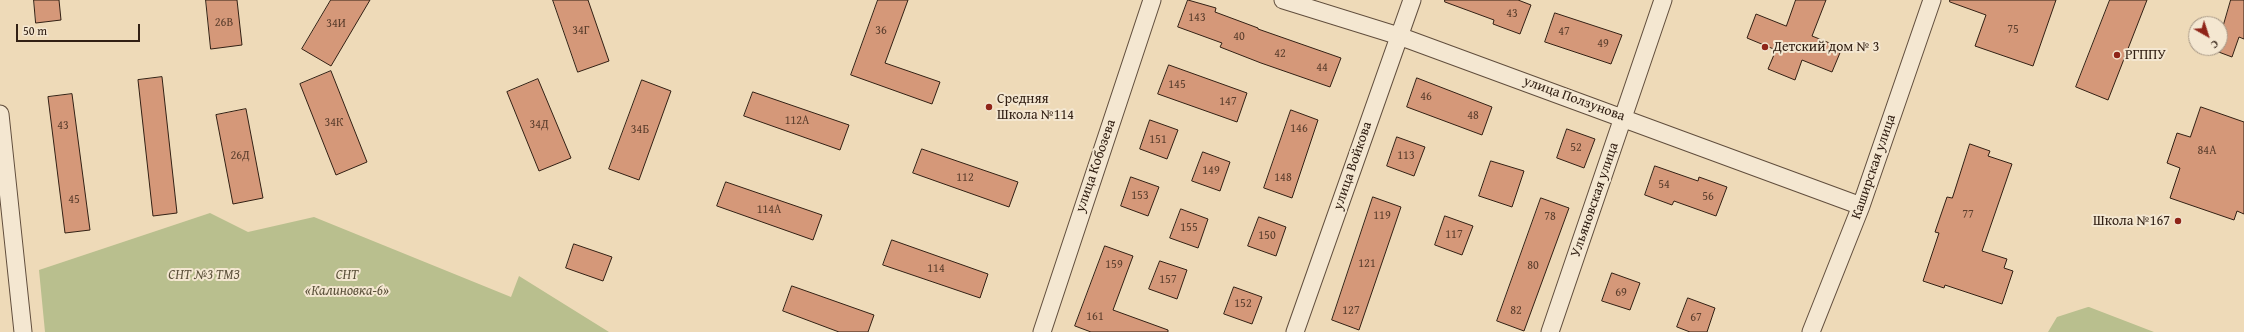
<!DOCTYPE html>
<meta charset="utf-8">
<style>
body{margin:0}
#map{position:relative;width:2244px;height:332px;overflow:hidden;background:#eedab8;font-family:"Gentium Book Plus",serif}
canvas{display:block}
.north{position:absolute;left:2188px;top:16px;width:40px;height:40px;box-sizing:border-box;background:#f4e7d1;border:1px solid #a69785;border-radius:50%;rotate:141deg;font-size:11px;font-weight:700;line-height:16px;text-align:center;color:#322014}
.north::after{content:'';display:block;margin:auto;width:14px;height:18px;background:#8f2418;clip-path:polygon(50% 0,100% 100%,50% 72%,0 100%)}
.scale{position:absolute;left:16px;top:24px;width:124px;height:18px;box-sizing:border-box;border:2px solid #322014;border-top:0;padding-left:5px;font-size:12px;line-height:14px;white-space:nowrap;color:#322014;-webkit-text-stroke:3px #f4e7d1;paint-order:stroke}
</style>
<div id="map">
<canvas width="2244" height="332"></canvas>
<div class="north">С</div>
<div class="scale">50 m</div>
</div>
<script>
const context = document.querySelector('canvas').getContext('2d');
context.lineJoin = 'round';
function paint(path, color) { context.fillStyle = color; context.fill(path, 'evenodd'); }
function stroke(path, color, width, dash) { context.strokeStyle = color; context.lineWidth = width; context.lineCap = dash ? 'butt' : 'round'; context.setLineDash(dash || []); context.stroke(path); }
function label(font, color, halo, rows, align = 'center') {
  context.font = font + ' "Gentium Book Plus",serif'; context.lineWidth = 4; context.setLineDash([]); context.textBaseline = 'middle'; context.strokeStyle = halo; context.fillStyle = color; for (const [text, x, y, turn = 0] of rows) {
    context.save(); context.translate(x, y); context.rotate((+turn || 0) * Math.PI / 180); context.textAlign = isNaN(turn) ? turn : align; if (halo) context.strokeText(text, 0, 0); context.fillText(text, 0, 0); context.restore();
  }
}
paint(new Path2D(`
 M 210,213 L 248,232 L 314,217 L 511,297 L 519,276 L 609,332 L 45,332 L 39,270 Z
 M 2088,307 L 2089,307 L 2154,332 L 2048,332 L 2057,317 Z`), '#b9bf8e');
const building = new Path2D(`
 M 34,0 L 59,0 L 61,20 L 36,23 Z
 M 206,0 L 237,0 L 242,45 L 211,49 Z
 M 331,0 L 370,0 L 331,66 L 302,49 Z
 M 553,0 L 588,0 L 609,61 L 578,72 Z
 M 878,0 L 908,0 L 885,63 L 940,82 L 932,104 L 851,75 Z
 M 1188,0 L 1216,8 L 1215,12 L 1258,28 L 1258,29 L 1341,58 L 1330,87 L 1261,63 L 1220,47 L 1222,43 L 1178,27 Z
 M 1445,0 L 1518,0 L 1531,5 L 1520,34 L 1493,24 L 1494,20 L 1445,2 Z
 M 1796,0 L 1826,0 L 1812,36 L 1842,48 L 1832,72 L 1802,60 L 1795,80 L 1768,69 L 1776,50 L 1747,38 L 1756,14 L 1786,26 Z
 M 1950,0 L 2056,0 L 2033,66 L 1975,46 L 1986,15 L 1950,2 Z
 M 2110,0 L 2147,0 L 2108,100 L 2076,87 Z
 M 2231,0 L 2244,0 L 2244,39 L 2239,37 L 2232,57 L 2216,51 L 2217,48 L 2220,48 L 2220,37 Z
 M 1555,13 L 1622,35 L 1611,64 L 1545,42 Z
 M 1169,65 L 1247,93 L 1237,122 L 1158,94 Z
 M 331,71 L 367,162 L 336,175 L 300,84 Z
 M 162,77 L 177,213 L 153,216 L 138,80 Z
 M 1417,78 L 1492,107 L 1482,135 L 1407,107 Z
 M 538,79 L 571,158 L 539,171 L 507,92 Z
 M 642,80 L 671,91 L 639,180 L 609,169 Z
 M 753,92 L 849,125 L 840,150 L 744,116 Z
 M 72,94 L 90,230 L 65,233 L 48,97 Z
 M 2201,107 L 2244,122 L 2244,214 L 2237,211 L 2234,220 L 2170,198 L 2180,168 L 2167,163 L 2177,133 L 2190,137 Z
 M 246,109 L 263,198 L 233,204 L 216,115 Z
 M 1291,110 L 1318,120 L 1292,198 L 1264,188 Z
 M 1150,120 L 1178,130 L 1167,159 L 1140,149 Z
 M 1567,129 L 1595,139 L 1584,168 L 1557,158 Z
 M 1397,137 L 1425,147 L 1414,176 L 1387,166 Z
 M 1970,144 L 1990,151 L 1988,156 L 2012,164 L 1982,251 L 2007,259 L 2004,268 L 2013,271 L 2002,304 L 1945,285 L 1944,288 L 1923,281 L 1939,233 L 1935,232 L 1947,197 L 1952,198 Z
 M 922,149 L 1018,182 L 1009,207 L 913,173 Z
 M 1203,152 L 1230,162 L 1220,191 L 1192,181 Z
 M 1491,161 L 1524,171 L 1512,207 L 1479,196 Z
 M 1655,166 L 1698,181 L 1699,177 L 1727,187 L 1716,216 L 1674,201 L 1672,205 L 1645,195 Z
 M 1131,177 L 1159,187 L 1148,216 L 1121,206 Z
 M 726,182 L 822,215 L 813,240 L 717,206 Z
 M 1373,197 L 1401,207 L 1359,330 L 1332,320 Z
 M 1541,198 L 1569,208 L 1524,331 L 1497,321 Z
 M 1181,209 L 1208,219 L 1198,248 L 1170,238 Z
 M 1445,216 L 1473,226 L 1462,255 L 1435,245 Z
 M 1259,217 L 1286,227 L 1276,256 L 1248,246 Z
 M 892,240 L 988,274 L 980,298 L 883,265 Z
 M 574,244 L 612,257 L 603,281 L 566,268 Z
 M 1105,246 L 1133,256 L 1113,310 L 1168,330 L 1168,332 L 1091,332 L 1075,326 Z
 M 1160,261 L 1187,270 L 1177,299 L 1149,289 Z
 M 1612,273 L 1640,283 L 1630,310 L 1602,301 Z
 M 792,286 L 874,315 L 868,332 L 839,332 L 783,311 Z
 M 1234,287 L 1262,297 L 1252,324 L 1224,314 Z
 M 1688,298 L 1715,308 L 1707,332 L 1690,332 L 1677,327 Z`);
paint(building, '#d59879');
stroke(building, '#322014', 1);
const minor = new Path2D(`
 M 1283,0 L 1399,36 L 1861,206
 M 0,114 L 23,332
 M 1042,332 L 1152,0
 M 1295,332 L 1412,0
 M 1550,332 L 1663,0
 M 1811,332 L 1861,206 L 1932,0`);
stroke(minor, '#614e3d', 19);
stroke(minor, '#f4e7d1', 17);
for (const [x, y, r, color] of [
 [1765,47,4,"#8f2418"],
 [2117,55,4,"#8f2418"],
 [989,107,4,"#8f2418"],
 [2178,221,4,"#8f2418"]
]) { const dot = new Path2D(); dot.arc(x, y, r, 0, 2 * Math.PI); context.fillStyle = color; context.fill(dot); stroke(dot, '#f4e7d1', 1.5); }
label('12px', '#5b3e2d', null, [
 ["43",1512,14],
 ["143",1197,18],
 ["26В",224,23],
 ["34И",336,24],
 ["75",2013,30],
 ["34Г",581,31],
 ["36",881,31],
 ["47",1564,32],
 ["40",1239,37],
 ["49",1603,44],
 ["42",1280,54],
 ["44",1322,68],
 ["145",1177,85],
 ["46",1426,97],
 ["147",1228,102],
 ["48",1473,116],
 ["112А",797,121],
 ["34К",334,123],
 ["34Д",539,125],
 ["43",63,126],
 ["146",1299,129],
 ["34Б",640,130],
 ["151",1158,140],
 ["52",1576,148],
 ["84А",2207,151],
 ["26Д",240,156],
 ["113",1406,156],
 ["149",1211,171],
 ["112",965,178],
 ["148",1283,178],
 ["54",1664,185],
 ["153",1140,196],
 ["56",1708,197],
 ["45",74,200],
 ["114А",769,210],
 ["77",1968,215],
 ["119",1382,216],
 ["78",1550,217],
 ["155",1189,228],
 ["117",1454,235],
 ["150",1267,236],
 ["121",1367,264],
 ["159",1114,265],
 ["80",1533,266],
 ["114",936,269],
 ["157",1168,280],
 ["69",1621,293],
 ["152",1243,304],
 ["127",1351,311],
 ["82",1516,311],
 ["161",1095,317],
 ["67",1696,318]
]);
label('14px', '#322014', '#f4e7d1', [
 ["Детский дом № 3",1773,47],
 ["РГППУ",2125,55],
 ["Средняя",997,99],
 ["Школа №114",997,115],
 ["Школа №167",2170,221,"right"]
], 'left');
label('14px', '#322014', '#f4e7d1', [
 ["улица Ползунова",1574,99,20],
 ["улица Кобозева",1096,166,-71],
 ["улица Войкова",1353,166,-71],
 ["Каширская улица",1874,167,-71],
 ["Ульяновская улица",1595,200,-71]
]);
label('italic 14px', '#5a5039', '#f4e7d1', [
 ["СНТ №3 ТМЗ",204,275],
 ["СНТ",347,275],
 ["«Калиновка-6»",347,291]
]);
</script>
